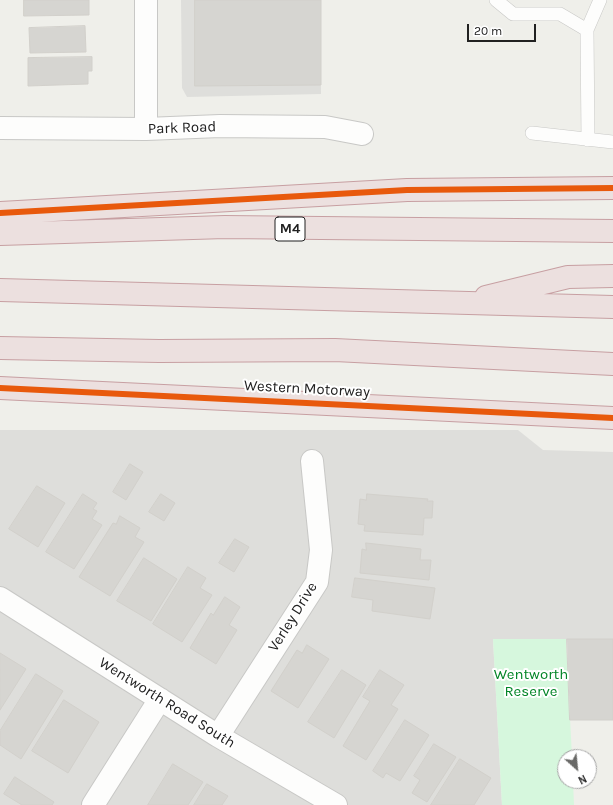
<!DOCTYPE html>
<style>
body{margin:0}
#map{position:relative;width:613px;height:805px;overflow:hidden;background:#efefea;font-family:Karla,sans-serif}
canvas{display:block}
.north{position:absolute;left:557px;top:749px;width:40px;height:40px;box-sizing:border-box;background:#fff;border:1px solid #a6a6a6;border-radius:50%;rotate:153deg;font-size:11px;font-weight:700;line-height:16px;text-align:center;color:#212121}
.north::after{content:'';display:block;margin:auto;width:14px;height:18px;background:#696967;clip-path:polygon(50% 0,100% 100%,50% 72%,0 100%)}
.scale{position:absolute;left:467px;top:24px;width:69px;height:18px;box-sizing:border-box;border:2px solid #212121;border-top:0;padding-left:5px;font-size:12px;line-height:14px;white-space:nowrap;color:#212121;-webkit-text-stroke:3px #fff;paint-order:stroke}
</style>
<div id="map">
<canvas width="613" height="805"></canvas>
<div class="north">N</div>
<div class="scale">20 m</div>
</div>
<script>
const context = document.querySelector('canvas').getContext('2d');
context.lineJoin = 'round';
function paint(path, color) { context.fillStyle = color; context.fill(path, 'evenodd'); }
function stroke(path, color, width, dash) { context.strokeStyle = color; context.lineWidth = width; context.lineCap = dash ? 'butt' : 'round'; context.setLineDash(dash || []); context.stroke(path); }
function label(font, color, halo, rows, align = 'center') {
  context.font = font + ' Karla,sans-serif'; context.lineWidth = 4; context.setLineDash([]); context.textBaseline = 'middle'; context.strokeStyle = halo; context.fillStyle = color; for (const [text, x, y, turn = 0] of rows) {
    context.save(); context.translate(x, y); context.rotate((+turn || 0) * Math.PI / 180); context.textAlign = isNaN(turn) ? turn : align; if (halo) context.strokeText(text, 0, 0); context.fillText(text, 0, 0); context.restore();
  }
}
paint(new Path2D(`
 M 181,0 L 320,0 L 321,94 L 187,97 L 182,88 Z
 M 0,430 L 518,430 L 543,450 L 613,452 L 613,639 L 493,639 L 502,805 L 0,805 Z`), '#dededb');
paint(new Path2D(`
 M 493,639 L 566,639 L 572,757 L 565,757 L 565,781 L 573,781 L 574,805 L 502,805 Z`), '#d6f7dd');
const building = new Path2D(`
 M 24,0 L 89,0 L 89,15 L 24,16 Z
 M 195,0 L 321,0 L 321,85 L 195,86 Z
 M 85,26 L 86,52 L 30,53 L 29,28 Z
 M 92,57 L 92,71 L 88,71 L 88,84 L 28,86 L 28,58 Z
 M 130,464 L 143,472 L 126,500 L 113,492 Z
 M 37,486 L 65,503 L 38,547 L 9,529 Z
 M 83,494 L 97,503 L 93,509 L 97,511 L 92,519 L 102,525 L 74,569 L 46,552 Z
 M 161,494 L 175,503 L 164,521 L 149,512 Z
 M 367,494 L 428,499 L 427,501 L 433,501 L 432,518 L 424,518 L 423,535 L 364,531 L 365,525 L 358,524 L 360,499 L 366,500 Z
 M 120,516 L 140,528 L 135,537 L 144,542 L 110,596 L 79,577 L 113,523 L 116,524 Z
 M 235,539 L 249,547 L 234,572 L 219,563 Z
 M 366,543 L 421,549 L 420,560 L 431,560 L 429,580 L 360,573 L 362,549 L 366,550 Z
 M 144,558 L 177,579 L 151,621 L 117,601 Z
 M 188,567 L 206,578 L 200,588 L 212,595 L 182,642 L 153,624 Z
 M 355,578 L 435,588 L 430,619 L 372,611 L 373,600 L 352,597 Z
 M 225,597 L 240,607 L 229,625 L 237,630 L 216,664 L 190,648 L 211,613 L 213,615 Z
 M 567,639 L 613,639 L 613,720 L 570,720 Z
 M 307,645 L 329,659 L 298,708 L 271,691 L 297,650 L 302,653 Z
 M 0,653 L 26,669 L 0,710 Z
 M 342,670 L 366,685 L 334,738 L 308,722 Z
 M 380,670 L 404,685 L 391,705 L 398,709 L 366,760 L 343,746 L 370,701 L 363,697 Z
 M 36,674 L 63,691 L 21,759 L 0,745 L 0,731 Z
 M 64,700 L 99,722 L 68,773 L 32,751 Z
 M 405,720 L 429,735 L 400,781 L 386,773 L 383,778 L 373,771 Z
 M 434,744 L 456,757 L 427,802 L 412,793 L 420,780 L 414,776 Z
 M 460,759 L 491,778 L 474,805 L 431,805 Z
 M 173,764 L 203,782 L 188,805 L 148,805 Z
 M 15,777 L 54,802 L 52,805 L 22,805 L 4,794 Z
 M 207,784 L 228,796 L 222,805 L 194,805 Z`);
paint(building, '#d6d5d1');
stroke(building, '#d2d0cb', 1);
const lane = new Path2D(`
 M 496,0 L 513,14 L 560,14 L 587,30
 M 532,133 L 613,142
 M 588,140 L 587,30 L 600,0`);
const street = new Path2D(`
 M 146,0 L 146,129
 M 0,128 L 146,129 L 220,126 L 325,127 L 362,134
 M 0,598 L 218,736 L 336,805
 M 218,736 L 317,582 L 321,550 L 312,461
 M 93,805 L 160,699`);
const highway = new Path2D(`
 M 0,213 L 407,190 L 613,188
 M 0,234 L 225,227 L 613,231
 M 0,290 L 613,307
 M 486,297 L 568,277 L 613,276
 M 0,348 L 159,351 L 335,350 L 613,364
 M 0,388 L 613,418`);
stroke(lane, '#c8c8c6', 14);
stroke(street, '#c8c8c6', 24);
stroke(highway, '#c79fa2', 24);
stroke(lane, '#fdfdfc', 13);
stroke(street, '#fdfdfc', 22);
stroke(highway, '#ece0df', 22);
stroke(new Path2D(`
 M 0,213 L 407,190 L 613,188
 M 0,388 L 613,418`), '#e8590c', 6);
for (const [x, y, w] of [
 [290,229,30]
]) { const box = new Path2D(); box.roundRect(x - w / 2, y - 12, w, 24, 3); context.fillStyle = '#fff'; context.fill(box); stroke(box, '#212121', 1); }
label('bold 14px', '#212121', null, [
 ["M4",290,229]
]);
label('15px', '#212121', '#fff', [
 ["Park Road",182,128,-2],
 ["Western Motorway",307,389,3],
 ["Verley Drive",293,617,-58],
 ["Wentworth Road South",167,703,32]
]);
label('15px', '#038527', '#fff', [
 ["Wentworth",531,675],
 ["Reserve",531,692]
]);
</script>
